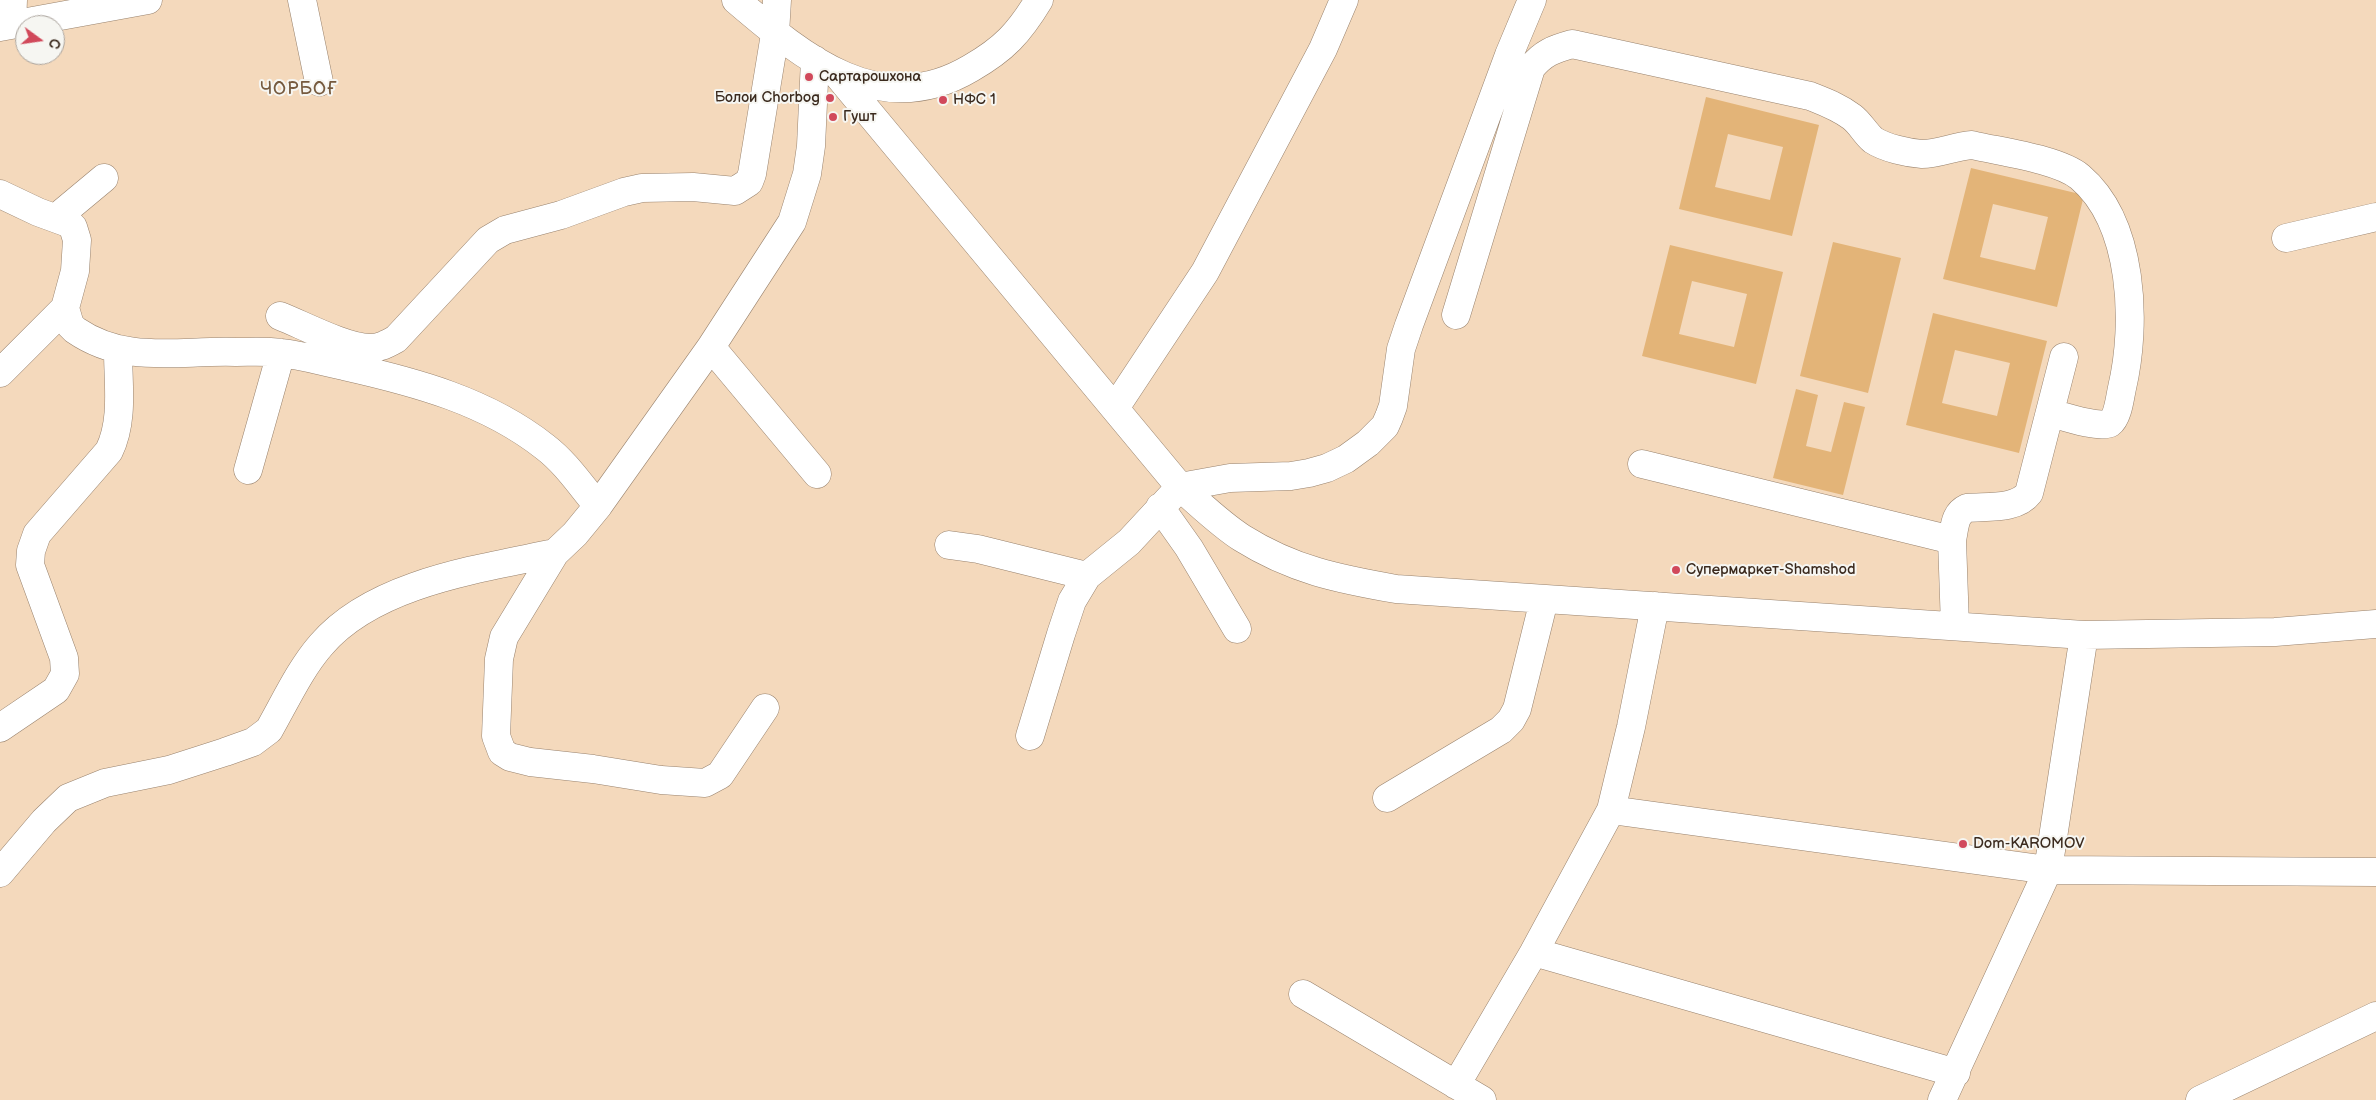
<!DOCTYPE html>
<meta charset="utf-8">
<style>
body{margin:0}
#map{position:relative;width:2376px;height:1100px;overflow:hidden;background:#f4d9bc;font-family:"Balsamiq Sans",sans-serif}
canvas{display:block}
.north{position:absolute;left:15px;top:15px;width:50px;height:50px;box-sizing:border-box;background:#f6f6f2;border:1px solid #aba49d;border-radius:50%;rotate:104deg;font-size:14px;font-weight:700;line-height:20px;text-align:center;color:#3b2a1e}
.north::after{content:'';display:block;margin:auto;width:18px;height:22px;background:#d1495b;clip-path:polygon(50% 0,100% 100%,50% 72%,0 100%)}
</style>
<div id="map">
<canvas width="2376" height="1100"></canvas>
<div class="north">С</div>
</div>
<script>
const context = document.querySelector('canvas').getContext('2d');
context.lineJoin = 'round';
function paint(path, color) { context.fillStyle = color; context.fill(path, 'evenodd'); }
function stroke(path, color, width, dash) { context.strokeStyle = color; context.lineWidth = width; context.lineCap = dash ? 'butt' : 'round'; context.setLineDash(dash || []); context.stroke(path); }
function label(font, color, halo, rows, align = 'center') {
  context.font = font + ' "Balsamiq Sans",sans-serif'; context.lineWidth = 4; context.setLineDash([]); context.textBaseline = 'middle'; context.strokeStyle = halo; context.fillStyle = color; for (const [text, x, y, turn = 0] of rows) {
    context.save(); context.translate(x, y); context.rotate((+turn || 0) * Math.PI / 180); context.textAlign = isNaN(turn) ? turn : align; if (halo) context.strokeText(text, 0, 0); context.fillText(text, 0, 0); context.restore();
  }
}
paint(new Path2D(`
 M 1706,97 L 1819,125 L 1792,236 L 1679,209 ZM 1728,134 L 1783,147 L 1770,200 L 1715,187 Z
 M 1971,168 L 2084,195 L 2057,307 L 1943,279 ZM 1993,204 L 2048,217 L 2035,270 L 1980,257 Z
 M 1833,242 L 1901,258 L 1868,393 L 1800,376 Z
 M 1670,245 L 1783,272 L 1756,384 L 1642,356 ZM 1692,281 L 1747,294 L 1734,347 L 1679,334 Z
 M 1933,313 L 2047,341 L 2019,453 L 1906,425 ZM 1955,350 L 2010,363 L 1997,416 L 1942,403 Z
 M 1796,389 L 1818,395 L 1806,446 L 1831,452 L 1844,402 L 1865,407 L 1843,495 L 1773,478 Z`), '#e3b478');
const minor = new Path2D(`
 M 302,0 L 319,82
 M 736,0 C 804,58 880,122 971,68 C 1004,49 1019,33 1039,0
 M 12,24 L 13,0
 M 0,27 L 148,0
 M 836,73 L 1180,487 C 1200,504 1220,524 1242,538 C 1293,570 1339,579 1396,589 L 2084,635 L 2275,632 L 2376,624
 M 0,194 L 38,212 L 68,223 L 73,227 L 77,240 L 75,271 L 65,308 L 0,373
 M 56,218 L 104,178
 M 2286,238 L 2376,217
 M 65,308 L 70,325 L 75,330 C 126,365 178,350 236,352 C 251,352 266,351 281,353 C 302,355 323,362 344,366 C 415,382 487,401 545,447 C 566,463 581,486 598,506
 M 1456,315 L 1531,68 C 1543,53 1554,49 1572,44 L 1810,96 C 1825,102 1839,107 1852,117 C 1860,123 1865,133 1873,140 C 1885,148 1908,153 1922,154 C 1939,154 1955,146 1972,145 C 2001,152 2058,159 2080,177 C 2134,223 2137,324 2122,388 C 2120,397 2118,417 2110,423 C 2101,429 2062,416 2051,413
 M 280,316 C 303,325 346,348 370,348 C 380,348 387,344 396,339 L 488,240 L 505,230 L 561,215 L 624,192 L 642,188 L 693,187 L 735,191 L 749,182 L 752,174 L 775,34 L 777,0
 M 711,347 L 817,474
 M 1115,408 L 1205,272 L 1323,49 L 1344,0
 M 1642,464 L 1952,540 L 1955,626
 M 248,470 L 281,353
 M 1160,507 L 1189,548 L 1237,629
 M 1952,540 C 1955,527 1954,514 1967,508 C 1987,506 2016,510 2029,493 L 2064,357
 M 949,545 L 978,549 L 1087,576
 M 765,708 L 720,775 L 705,783 L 661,780 L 593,769 L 530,762 L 510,757 L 502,752 L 496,736 L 499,659 L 504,637 L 555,553 L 575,534 L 598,506 L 711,347 L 792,222 L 807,174 L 811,146 L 815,60
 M 0,728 L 56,690 L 65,674 L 64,658 L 30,565 L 31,551 L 37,534 L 109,451 C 124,421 118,383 118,351
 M 1030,736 L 1061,634 L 1072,601 L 1087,576 L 1129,542 L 1180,487 L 1230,478 L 1291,476 L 1309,473 L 1327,468 L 1346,459 L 1368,443 L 1385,426 L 1389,417 L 1393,406 L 1401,349 L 1409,325 L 1509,55 L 1532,0
 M 1387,798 L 1501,730 L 1511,720 L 1517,709 L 1544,600
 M 1611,810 L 2048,870 L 2376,872
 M 0,873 L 44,821 L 68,798 L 105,783 L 169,770 L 225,752 L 253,742 L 269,730 C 285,702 300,669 321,645 C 374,583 479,569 555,553
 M 1534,952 L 1956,1073
 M 1303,994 L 1482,1100
 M 1456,1085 L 1534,952 L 1611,810 L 1631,727 L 1655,606
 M 1942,1100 L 2048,870 L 2084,635
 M 2200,1100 L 2376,1016`);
stroke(minor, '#98826d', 29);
stroke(minor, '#fff', 28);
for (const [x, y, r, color] of [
 [809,77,5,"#d1495b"],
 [830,98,5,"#d1495b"],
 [943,100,5,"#d1495b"],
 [833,117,5,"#d1495b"],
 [1676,570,5,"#d1495b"],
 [1963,844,5,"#d1495b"]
]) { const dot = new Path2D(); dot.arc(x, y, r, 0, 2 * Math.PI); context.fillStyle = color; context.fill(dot); stroke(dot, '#f6f6f2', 2); }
label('15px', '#3b2a1e', '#f6f6f2', [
 ["Сартарошхона",819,77],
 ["Болои Chorbog",820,98,"right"],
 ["НФС 1",953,100],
 ["Гушт",843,117],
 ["Супермаркет-Shamshod",1686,570],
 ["Dom-KAROMOV",1973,844]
], 'left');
context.letterSpacing = '1px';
label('18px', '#765a3e', '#f6f6f2', [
 ["ЧОРБОҒ",299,89]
]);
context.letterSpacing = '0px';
</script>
